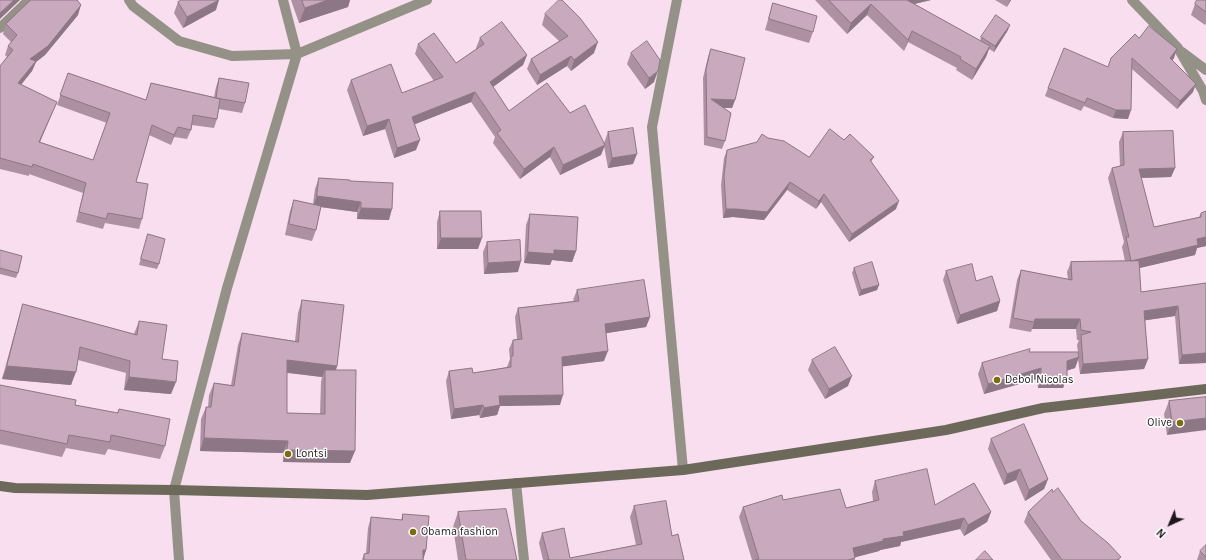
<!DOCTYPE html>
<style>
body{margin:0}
#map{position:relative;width:1206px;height:560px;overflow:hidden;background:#f8deef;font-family:Karla,sans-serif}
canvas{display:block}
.north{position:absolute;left:1150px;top:504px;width:40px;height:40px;-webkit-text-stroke:3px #fff;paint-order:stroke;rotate:224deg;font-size:11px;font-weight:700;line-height:16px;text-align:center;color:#1d151b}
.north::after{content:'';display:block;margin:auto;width:14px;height:18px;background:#1d151b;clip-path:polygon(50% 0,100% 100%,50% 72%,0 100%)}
</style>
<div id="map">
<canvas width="1206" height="560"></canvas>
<div class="north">N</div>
</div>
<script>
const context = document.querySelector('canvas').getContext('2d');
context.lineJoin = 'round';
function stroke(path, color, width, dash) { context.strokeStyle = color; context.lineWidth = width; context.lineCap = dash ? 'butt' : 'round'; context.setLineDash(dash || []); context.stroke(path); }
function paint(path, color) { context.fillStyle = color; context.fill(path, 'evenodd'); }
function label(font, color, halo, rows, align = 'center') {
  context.font = font + ' Karla,sans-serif'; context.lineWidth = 3; context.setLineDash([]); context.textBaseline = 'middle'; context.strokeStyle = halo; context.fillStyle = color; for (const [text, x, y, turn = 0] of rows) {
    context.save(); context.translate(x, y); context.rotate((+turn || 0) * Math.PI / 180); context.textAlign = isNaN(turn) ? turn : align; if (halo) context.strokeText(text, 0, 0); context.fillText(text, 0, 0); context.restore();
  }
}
stroke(new Path2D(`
 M 129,0 L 133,6 L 179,41 L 232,56 L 297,54 L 283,0
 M 677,0 L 652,127 L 683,470
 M 1132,0 L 1178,48 L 1203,91 L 1206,100
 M 0,28 L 29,0
 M 1182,52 L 1206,70
 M 516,483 L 524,560
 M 179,560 L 174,490 L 227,288 L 297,54 L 427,0`), '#949287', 10);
stroke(new Path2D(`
 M 0,486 L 15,488 L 174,490 L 367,495 L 683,470 L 946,430 L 1043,408 L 1206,389`), '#6c695a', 10);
paint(new Path2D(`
 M 291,0 L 350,0 L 348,7 L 299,23 Z
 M 815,0 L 931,0 L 914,4 L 980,41 L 981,37 L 1008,30 L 994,52 L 989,49 L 986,57 L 972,80 L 956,70 L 957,68 L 908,42 L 904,51 L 867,15 L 847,34 Z
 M 995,0 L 1011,0 L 1007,7 Z
 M 1206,0 L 1206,23 L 1205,25 L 1191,15 L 1195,4 Z
 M 178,2 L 216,10 L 183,28 L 174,13 Z
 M 773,3 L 813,32 L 809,43 L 765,30 Z
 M 545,14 L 594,53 L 571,71 L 567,66 L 537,85 L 527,69 L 531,59 L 559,41 L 542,25 Z
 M 78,15 L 45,55 L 36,62 L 32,71 L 21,85 L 57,102 L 40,142 L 93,160 L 107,123 L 57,105 L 68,73 L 146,100 L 151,83 L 214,97 L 216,87 L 219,78 L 245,103 L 242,113 L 219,109 L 217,119 L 214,128 L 192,125 L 191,130 L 187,139 L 174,137 L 171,145 L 149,135 L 136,182 L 142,219 L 139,229 L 105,223 L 103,229 L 76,222 L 83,193 L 29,174 L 29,176 L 0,169 L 0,66 L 7,57 L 5,55 L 8,46 L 11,42 L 3,34 L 6,24 Z
 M 480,38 L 527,55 L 523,65 L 493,87 L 509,111 L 570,113 L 604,143 L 608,132 L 633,164 L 608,168 L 604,146 L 601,155 L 560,175 L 550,157 L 520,179 L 493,143 L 495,137 L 471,102 L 415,124 L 416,150 L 394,158 L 385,129 L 363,136 L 347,90 L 351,80 L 402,93 L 434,81 L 415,54 L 418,44 L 456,63 L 476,49 L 476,48 Z
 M 1139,38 L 1174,58 L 1172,60 L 1193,92 L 1177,109 L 1132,69 L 1128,119 L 1113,118 L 1084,106 L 1081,111 L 1045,96 L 1048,88 L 1108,67 Z
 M 711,49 L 735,100 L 732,108 L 723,108 L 725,141 L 722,149 L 704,145 L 703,78 L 708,57 Z
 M 631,53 L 654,82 L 645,89 L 627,64 Z
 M 1123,132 L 1175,168 L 1171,177 L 1141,178 L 1154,227 L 1199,217 L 1201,213 L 1206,211 L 1206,246 L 1197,248 L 1195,255 L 1139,268 L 1141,292 L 1206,283 L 1206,363 L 1179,364 L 1175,316 L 1145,320 L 1148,359 L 1144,369 L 1080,374 L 1078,359 L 1075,368 L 1067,370 L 1067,377 L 1063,388 L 1038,388 L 1037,379 L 984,394 L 978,374 L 982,363 L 1029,352 L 1078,352 L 1077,345 L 1079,340 L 1077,340 L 1076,329 L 1032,329 L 1031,332 L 1009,328 L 1017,280 L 1021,270 L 1068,279 L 1067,272 L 1071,262 L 1125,261 L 1122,247 L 1124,242 L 1108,178 L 1112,168 L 1120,166 L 1119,142 Z
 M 768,138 L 809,157 L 844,140 L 874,157 L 871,162 L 896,209 L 849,242 L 821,202 L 816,209 L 787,190 L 764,220 L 733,217 L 723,218 L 721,185 L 724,158 L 727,150 L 757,142 Z
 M 319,178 L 350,181 L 389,220 L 357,219 L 357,212 L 321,207 L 316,230 L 312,241 L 285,235 L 290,211 L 294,200 L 313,204 L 315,189 Z
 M 440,211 L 478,249 L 437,249 L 437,222 Z
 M 530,214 L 576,251 L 572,262 L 552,260 L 550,265 L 524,263 L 526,225 Z
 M 148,234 L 159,264 L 157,269 L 139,265 Z
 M 487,242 L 518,272 L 484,274 L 483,252 Z
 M 0,250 L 18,273 L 16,278 L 0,274 Z
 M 854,268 L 879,285 L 877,290 L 859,296 L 852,273 Z
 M 946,271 L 976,281 L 1000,301 L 997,311 L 957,324 L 943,280 Z
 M 577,290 L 650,317 L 646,327 L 606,333 L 604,361 L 562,366 L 560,405 L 500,406 L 497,415 L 480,418 L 479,415 L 451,419 L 446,381 L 449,371 L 473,373 L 507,367 L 510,359 L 509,349 L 513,340 L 517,339 L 515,317 L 518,308 L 574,301 L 573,300 Z
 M 302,300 L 337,366 L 336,370 L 350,463 L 283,462 L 283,453 L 200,451 L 201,419 L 206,407 L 208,407 L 209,395 L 214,383 L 231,385 L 238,345 L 242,333 L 295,341 L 298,313 ZM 287,373 L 322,377 L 321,382 L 320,414 L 287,413 Z
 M 23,304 L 134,334 L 139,321 L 162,359 L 171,394 L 124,390 L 126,373 L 78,360 L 71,385 L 2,379 L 19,317 Z
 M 812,360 L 848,386 L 825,399 L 808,370 Z
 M 0,385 L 75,405 L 117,413 L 119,409 L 165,446 L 160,459 L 108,449 L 105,455 L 66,448 L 62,457 L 0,444 Z
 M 1206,397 L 1167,435 L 1164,414 L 1169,401 Z
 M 991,439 L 1048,479 L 1044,489 L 1025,501 L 1016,480 L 1004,485 L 988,449 Z
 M 875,481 L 935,505 L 991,512 L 987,522 L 964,536 L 960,529 L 901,542 L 900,546 L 880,550 L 879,551 L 855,557 L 855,560 L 752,560 L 739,517 L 743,507 L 783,500 L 846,508 L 873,501 L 872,492 Z
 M 1053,492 L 1081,521 L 1120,560 L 1051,560 L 1024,522 L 1028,512 Z
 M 634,506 L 672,536 L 684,560 L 543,560 L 539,543 L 542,533 L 570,558 L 636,545 L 630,517 Z
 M 458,512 L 517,560 L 458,560 L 453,527 Z
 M 403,514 L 426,550 L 423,560 L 362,560 L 364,554 L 366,553 L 368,528 L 371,517 L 401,520 Z
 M 1206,545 L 1206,560 L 1197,560 L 1200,551 Z`), '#ad91a3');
paint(new Path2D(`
 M 14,0 L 20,0 L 0,19 L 0,13 Z
 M 219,0 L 216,10 L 183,28 L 187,17 Z
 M 328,0 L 350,0 L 348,7 L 299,23 L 305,8 Z
 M 900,0 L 931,0 L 897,8 Z
 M 1010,0 L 1011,0 L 1007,7 Z
 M 871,4 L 867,15 L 847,34 L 851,23 Z
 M 81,5 L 78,15 L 45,55 L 36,62 L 32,71 L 14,93 L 18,83 L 30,59 Z
 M 1010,25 L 1008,30 L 994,52 L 995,46 Z
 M 912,31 L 908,42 L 904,51 L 908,40 Z
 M 598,42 L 594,53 L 571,71 L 574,60 Z
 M 990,46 L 986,57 L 972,80 L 976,69 Z
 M 1177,49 L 1174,58 L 1167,67 L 1170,58 Z
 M 527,55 L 523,65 L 486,92 L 490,82 Z
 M 571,56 L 567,66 L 537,85 L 540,75 Z
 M 658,71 L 654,82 L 645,89 L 649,78 Z
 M 1196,84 L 1193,92 L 1177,109 L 1180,101 Z
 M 475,92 L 471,102 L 408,127 L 412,117 Z
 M 711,99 L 735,100 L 732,108 L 708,107 Z
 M 57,102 L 53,111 L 36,151 L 39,142 Z
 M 1116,110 L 1131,110 L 1128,119 L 1113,118 Z
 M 389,119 L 385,129 L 363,136 L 367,126 Z
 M 178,127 L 174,137 L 171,145 L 174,135 Z
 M 420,140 L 416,150 L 394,158 L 397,148 Z
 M 605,145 L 601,155 L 560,175 L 563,165 Z
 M 554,147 L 550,157 L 520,179 L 524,169 Z
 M 637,154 L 633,164 L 608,168 L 612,158 Z
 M 1175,168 L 1171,177 L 1135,178 L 1139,169 Z
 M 790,182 L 787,190 L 764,220 L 733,217 L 723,218 L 726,209 Z
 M 824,194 L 821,202 L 816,209 L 819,201 Z
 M 317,196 L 361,202 L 357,212 L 313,206 Z
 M 899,201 L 896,209 L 849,242 L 852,234 Z
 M 361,208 L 392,209 L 389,220 L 357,219 Z
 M 1206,237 L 1206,246 L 1197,248 L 1195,255 L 1127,271 L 1131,261 L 1197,239 Z
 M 441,238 L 482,238 L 478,249 L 437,249 Z
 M 554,250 L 576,251 L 572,262 L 552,260 L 550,265 L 524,263 L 528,252 Z
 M 521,261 L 518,272 L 484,274 L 488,263 Z
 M 879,285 L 877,290 L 859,296 L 861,290 Z
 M 1000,301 L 997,311 L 957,324 L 960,315 Z
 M 1178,306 L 1175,316 L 1141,321 L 1144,311 Z
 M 650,317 L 646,327 L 601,334 L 605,324 Z
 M 1035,319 L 1080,319 L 1076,329 L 1032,329 Z
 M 608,351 L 604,361 L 559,367 L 562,357 Z
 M 1206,353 L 1206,363 L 1179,364 L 1182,355 Z
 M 1079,357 L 1075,368 L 1063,372 L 1067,361 Z
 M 1148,359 L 1144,369 L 1080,374 L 1083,364 Z
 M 287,360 L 337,366 L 333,379 L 325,370 L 322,377 L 283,372 Z
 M 7,366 L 76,372 L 71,385 L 2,379 Z
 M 1041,368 L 1037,379 L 984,394 L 988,384 Z
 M 852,376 L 848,386 L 825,399 L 829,389 Z
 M 129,377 L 176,382 L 171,394 L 124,390 Z
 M 1067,377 L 1063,388 L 1038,388 L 1041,378 Z
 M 563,395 L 560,405 L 500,406 L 497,415 L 480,418 L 484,408 L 499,396 Z
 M 483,405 L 479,415 L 451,419 L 454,409 Z
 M 1206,418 L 1206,430 L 1167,435 L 1172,422 Z
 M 204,438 L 288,441 L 283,453 L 200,451 Z
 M 287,450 L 355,451 L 350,463 L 283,462 Z
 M 1020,469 L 1016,480 L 1004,485 L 1007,474 Z
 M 1048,479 L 1044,489 L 1025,501 L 1029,490 Z
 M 991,512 L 987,522 L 964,536 L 968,525 Z
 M 964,518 L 960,529 L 901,542 L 900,546 L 880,550 L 879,551 L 849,559 L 853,548 L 903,532 Z
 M 423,550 L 426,550 L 423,560 Z`), '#8d7685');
const building = new Path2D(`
 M 0,0 L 14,0 L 0,13 Z
 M 31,0 L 77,0 L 81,5 L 48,46 L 30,59 L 36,61 L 18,83 L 57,102 L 39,142 L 93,160 L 110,113 L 60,95 L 68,73 L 146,100 L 151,83 L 216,98 L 219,78 L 249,83 L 245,103 L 216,98 L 220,99 L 217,119 L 193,115 L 191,130 L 178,127 L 174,135 L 152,125 L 136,182 L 148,184 L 142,219 L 108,213 L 106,219 L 79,212 L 86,183 L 33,164 L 32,167 L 0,158 L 0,66 L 13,50 L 8,46 L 17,35 L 6,24 Z
 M 182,0 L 219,0 L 187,17 L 178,2 Z
 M 302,0 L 328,0 L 305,8 Z
 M 559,0 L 562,0 L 580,18 L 598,42 L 574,60 L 571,56 L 540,75 L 531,59 L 568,36 L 545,14 Z
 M 829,0 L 907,0 L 990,46 L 976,69 L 960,59 L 961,57 L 912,31 L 908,40 L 871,4 L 851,23 Z
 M 1197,0 L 1206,0 L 1206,12 L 1195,4 Z
 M 773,3 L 817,16 L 813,32 L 769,19 Z
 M 996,15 L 1010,25 L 995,46 L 981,37 Z
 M 502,22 L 527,55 L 490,82 L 509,111 L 547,83 L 570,113 L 585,105 L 605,145 L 563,165 L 554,147 L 524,169 L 497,133 L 501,130 L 475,92 L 412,117 L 420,140 L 397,148 L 389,119 L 367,126 L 351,80 L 391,64 L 402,93 L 443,77 L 418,44 L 434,33 L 456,63 L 484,44 L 480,38 Z
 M 1149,26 L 1177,49 L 1170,58 L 1196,84 L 1180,101 L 1132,58 L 1131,110 L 1116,110 L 1087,98 L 1085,103 L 1048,88 L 1064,48 L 1108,67 L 1111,58 L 1135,34 L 1139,38 Z
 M 647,41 L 660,60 L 658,71 L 649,78 L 631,53 Z
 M 711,49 L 745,58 L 735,100 L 711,99 L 731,113 L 725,141 L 707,137 L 706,70 Z
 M 633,128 L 637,154 L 612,158 L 608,132 Z
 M 830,129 L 844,140 L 850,134 L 874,157 L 870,160 L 899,201 L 852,234 L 824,194 L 819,201 L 790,182 L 767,212 L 736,209 L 726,209 L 724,176 L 727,150 L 757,142 L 762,134 L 768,138 L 784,141 L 809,157 Z
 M 1173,131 L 1175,168 L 1139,169 L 1154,227 L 1201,217 L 1201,213 L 1206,211 L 1206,237 L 1197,239 L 1198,245 L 1131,261 L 1126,237 L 1129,237 L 1112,168 L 1124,165 L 1123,132 Z
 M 319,178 L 350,180 L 350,181 L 393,183 L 392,209 L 361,208 L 361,202 L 317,196 Z
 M 294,200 L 321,206 L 316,230 L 289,224 Z
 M 440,211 L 481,211 L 482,238 L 441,238 Z
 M 530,214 L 578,217 L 576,251 L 554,250 L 554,254 L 528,252 Z
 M 148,234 L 165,239 L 159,264 L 141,259 Z
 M 520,240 L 521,261 L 488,263 L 487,242 Z
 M 0,250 L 22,256 L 18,273 L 0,268 Z
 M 1139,261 L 1141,292 L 1206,283 L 1206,353 L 1182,355 L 1178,306 L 1144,311 L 1148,359 L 1083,364 L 1081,335 L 1091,332 L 1081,330 L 1080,319 L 1035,319 L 1034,322 L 1013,318 L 1021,270 L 1072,280 L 1071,262 Z
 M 872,262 L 879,285 L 861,290 L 854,268 Z
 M 972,264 L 976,281 L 992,276 L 1000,301 L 960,315 L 946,271 Z
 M 644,280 L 650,317 L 605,324 L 608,351 L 562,357 L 563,395 L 499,396 L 500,405 L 484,408 L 483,405 L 454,409 L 449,371 L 472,368 L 473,373 L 511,367 L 511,356 L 513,356 L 513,340 L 522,339 L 518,308 L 579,301 L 577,290 Z
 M 302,300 L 344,305 L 337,366 L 287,360 L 287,413 L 325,414 L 325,370 L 356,370 L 355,451 L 287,450 L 288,441 L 204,438 L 206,407 L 211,407 L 214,383 L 234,386 L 242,333 L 298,342 Z
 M 23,304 L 137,335 L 139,321 L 167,325 L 162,359 L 178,361 L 176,382 L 129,377 L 130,361 L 80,347 L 76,372 L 7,366 Z
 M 835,347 L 852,376 L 829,389 L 812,360 Z
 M 1030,349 L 1029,352 L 1078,352 L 1079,357 L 1067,361 L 1067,377 L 1041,378 L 1041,368 L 988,384 L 982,363 Z
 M 0,385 L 76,400 L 75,405 L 118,413 L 119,409 L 170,419 L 165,446 L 111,435 L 110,442 L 69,435 L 67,444 L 0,430 Z
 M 1206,397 L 1206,418 L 1172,422 L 1169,401 Z
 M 1024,424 L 1048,479 L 1029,490 L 1020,469 L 1007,474 L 991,439 Z
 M 927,469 L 935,505 L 974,483 L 991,512 L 968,525 L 964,518 L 903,532 L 904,536 L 883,539 L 883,541 L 853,548 L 855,558 L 848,560 L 755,560 L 759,559 L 743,507 L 782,495 L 783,500 L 840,489 L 846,508 L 879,500 L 875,481 Z
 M 1058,488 L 1081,521 L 1108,543 L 1121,557 L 1117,560 L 1062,560 L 1028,512 L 1052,489 L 1053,492 Z
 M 666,501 L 672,536 L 678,534 L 684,560 L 547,560 L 549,560 L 542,533 L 564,528 L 570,558 L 642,544 L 634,506 Z
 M 506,509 L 517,560 L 466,560 L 458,512 Z
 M 403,514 L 429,516 L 426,550 L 423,550 L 423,560 L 364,560 L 364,554 L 369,553 L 371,517 L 402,520 Z
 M 1206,545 L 1206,557 L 1200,551 Z
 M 985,551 L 993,560 L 976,560 Z`);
paint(building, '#c9a9be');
stroke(building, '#8d7685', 1);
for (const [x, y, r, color] of [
 [997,380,4,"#7e6e0b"],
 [1180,423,4,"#7e6e0b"],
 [288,454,4,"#7e6e0b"],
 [413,532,4,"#7e6e0b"]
]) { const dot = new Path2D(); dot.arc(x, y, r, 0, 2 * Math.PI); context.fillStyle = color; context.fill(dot); stroke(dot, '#fff', 1.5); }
label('11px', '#1d151b', '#fff', [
 ["Debol Nicolas",1005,380],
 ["Olive",1172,423,"right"],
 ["Lontsi",296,454],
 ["Obama fashion",421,532]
], 'left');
</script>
